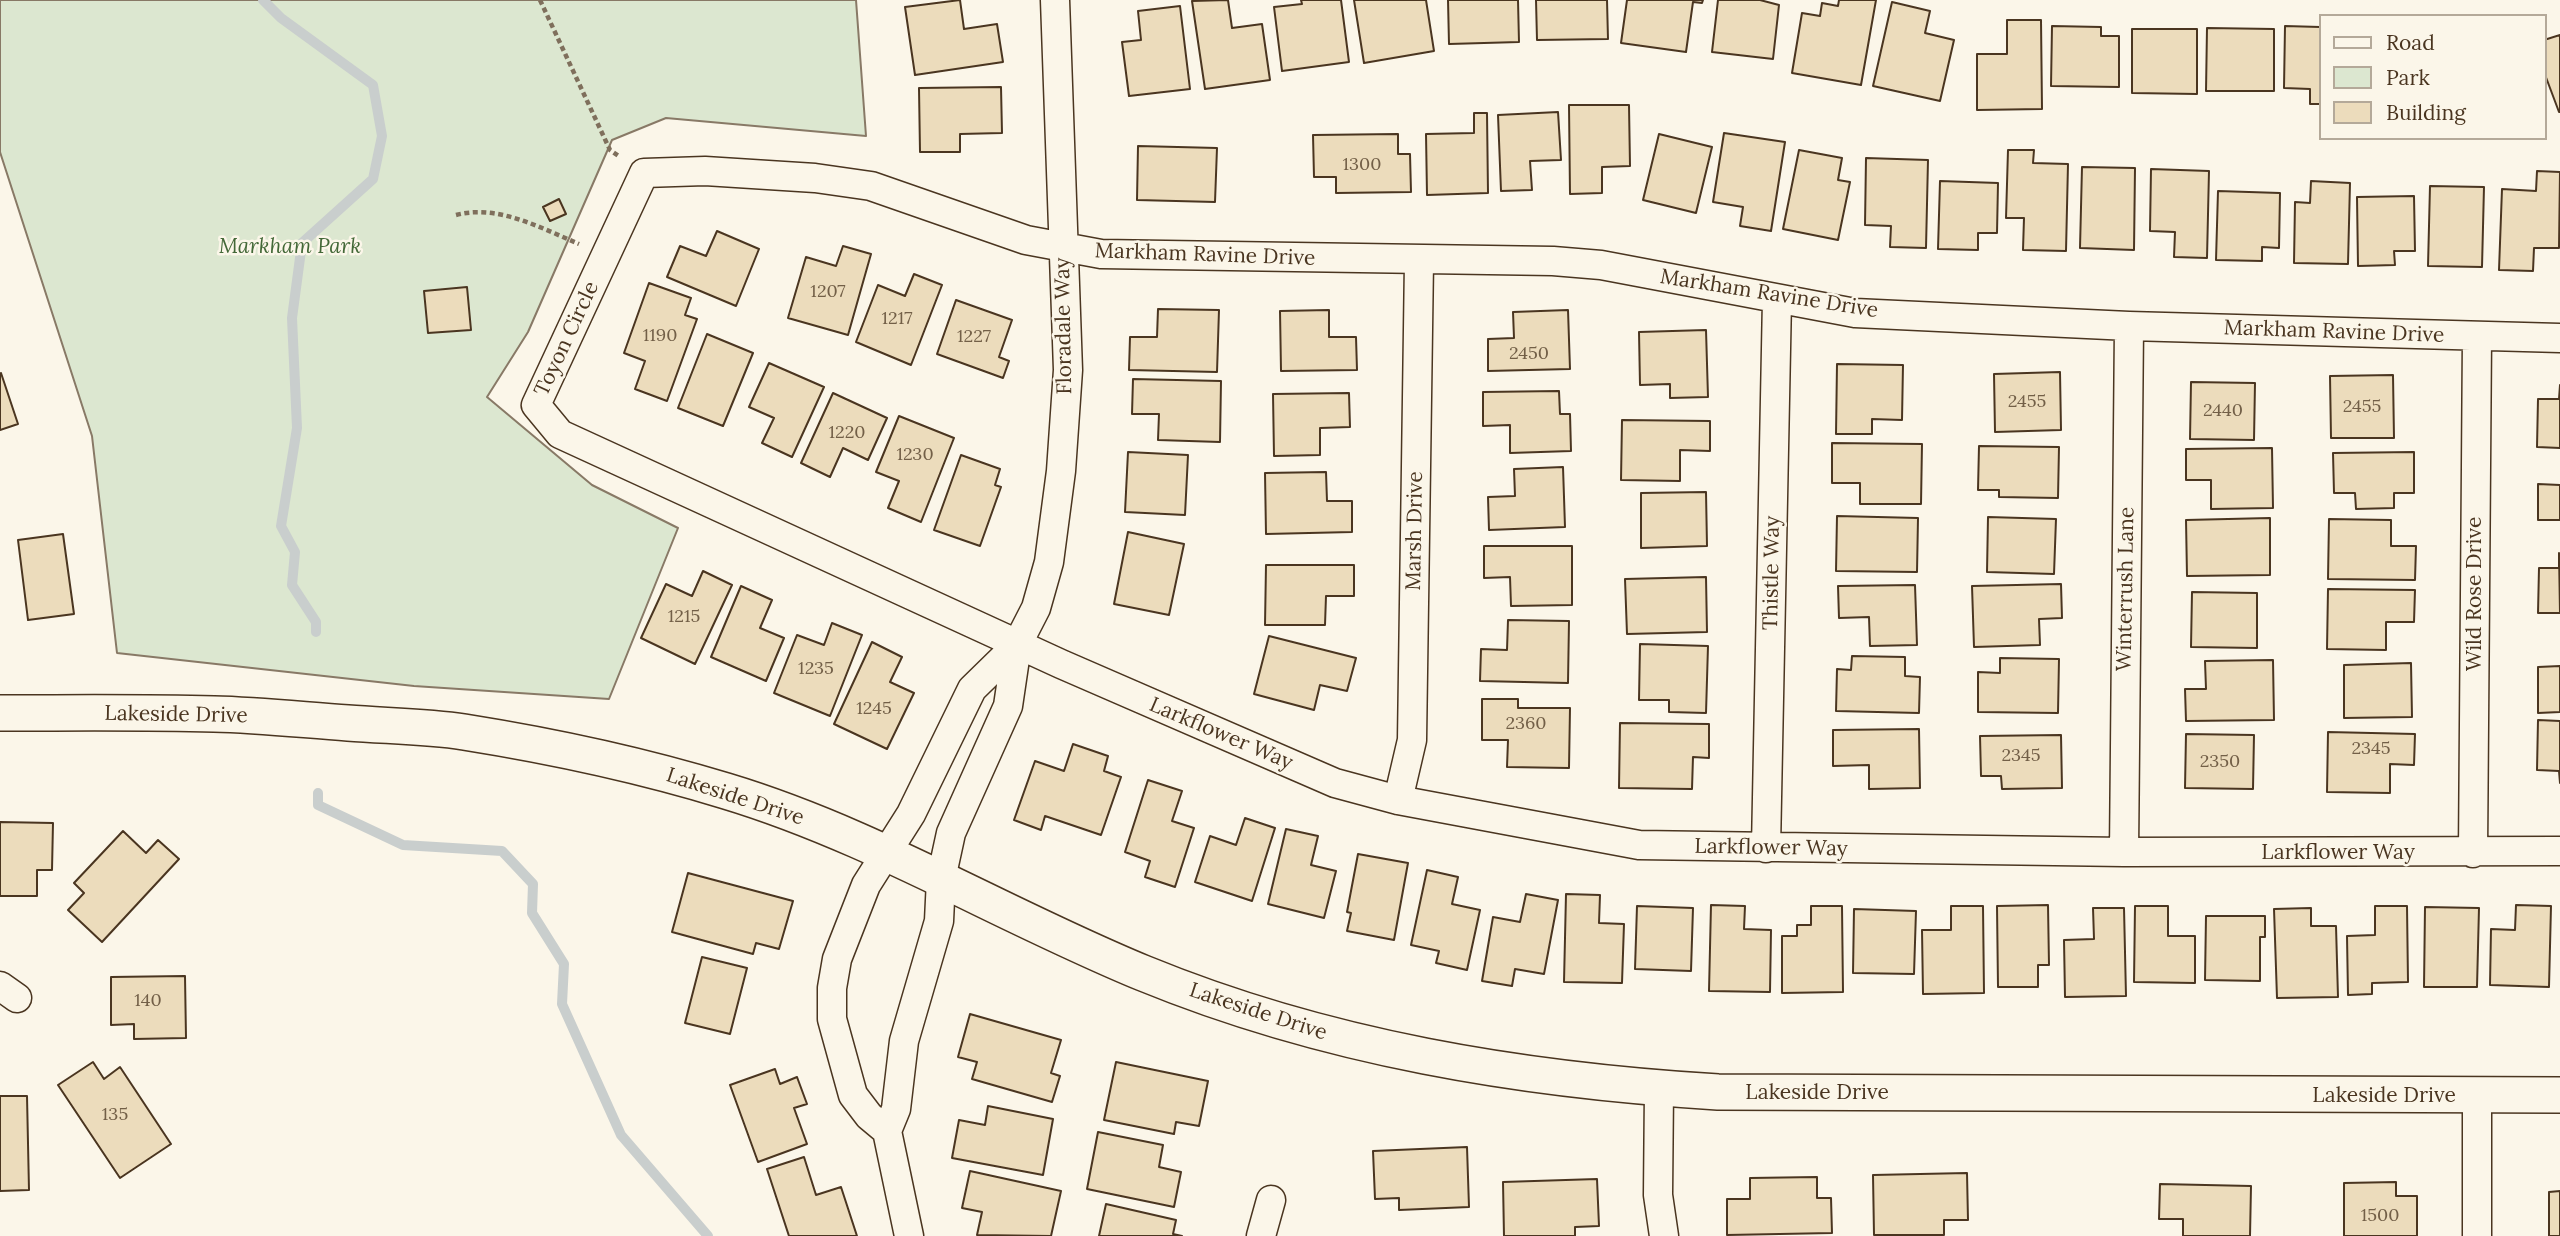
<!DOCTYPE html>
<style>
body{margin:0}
#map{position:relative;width:2560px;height:1236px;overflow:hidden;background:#fbf6e9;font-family:Lora,serif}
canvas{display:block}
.legend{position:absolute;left:2319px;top:14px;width:228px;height:126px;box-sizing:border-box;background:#fbf6e9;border:2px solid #b4a999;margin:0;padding:9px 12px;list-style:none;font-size:21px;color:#4a3520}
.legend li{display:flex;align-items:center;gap:14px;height:35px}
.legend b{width:35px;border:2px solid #b4a999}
</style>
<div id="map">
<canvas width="2560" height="1236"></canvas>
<ul class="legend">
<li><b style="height:9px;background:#fbf6e9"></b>Road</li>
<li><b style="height:19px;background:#dce7d0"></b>Park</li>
<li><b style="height:19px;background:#ecdcbc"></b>Building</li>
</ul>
</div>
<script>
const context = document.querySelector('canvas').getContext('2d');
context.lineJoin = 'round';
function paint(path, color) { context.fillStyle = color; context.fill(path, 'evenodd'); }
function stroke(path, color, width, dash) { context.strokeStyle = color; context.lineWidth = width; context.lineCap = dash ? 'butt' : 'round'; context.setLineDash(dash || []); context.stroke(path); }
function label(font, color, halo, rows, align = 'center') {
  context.font = font + ' Lora,serif'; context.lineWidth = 5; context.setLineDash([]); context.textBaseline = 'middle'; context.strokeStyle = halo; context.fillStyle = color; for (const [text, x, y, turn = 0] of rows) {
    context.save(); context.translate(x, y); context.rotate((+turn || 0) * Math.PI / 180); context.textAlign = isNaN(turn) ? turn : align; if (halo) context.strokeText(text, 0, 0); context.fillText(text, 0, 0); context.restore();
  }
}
const green = new Path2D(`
 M 0,0 L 856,0 L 866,136 L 666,118 L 612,140 L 528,332 L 487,397 L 592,485 L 678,528 L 609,699 L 414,686 L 117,653 L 92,436 L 0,152 Z`);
paint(green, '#dce7d0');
stroke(green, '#887966', 2);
stroke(new Path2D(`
 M 263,0 L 281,18 L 373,85 L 382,136 L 373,179 L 302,243 L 292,318 L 297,428 L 281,526 L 295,552 L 292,585 L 316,622 L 316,632
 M 318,793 L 318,805 L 403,845 L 502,851 L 533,884 L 532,913 L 564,964 L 562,1004 L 621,1135 L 708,1236`), '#c9cecd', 10);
const building = new Path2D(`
 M 960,0 L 964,29 L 997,24 L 1003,62 L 915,75 L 905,7 Z
 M 1228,0 L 1232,28 L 1262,24 L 1270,80 L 1205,89 L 1192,1 Z
 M 1301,0 L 1341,0 L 1349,62 L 1282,71 L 1274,7 L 1302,4 Z
 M 1354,0 L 1426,0 L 1434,51 L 1364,63 Z
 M 1448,0 L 1518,0 L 1519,42 L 1449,44 Z
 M 1536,0 L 1607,0 L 1608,39 L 1537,40 Z
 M 1627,0 L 1703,0 L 1702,3 L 1693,2 L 1686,52 L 1621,43 Z
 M 1718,0 L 1760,0 L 1779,5 L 1773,59 L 1712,52 Z
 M 1839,0 L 1876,0 L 1861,85 L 1792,73 L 1802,13 L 1820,16 L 1822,3 L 1838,6 Z
 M 1892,2 L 1930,11 L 1925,33 L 1954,40 L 1940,101 L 1873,86 Z
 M 1180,6 L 1190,89 L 1129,96 L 1122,42 L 1141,40 L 1138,11 Z
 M 2007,20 L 2041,20 L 2042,109 L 1977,110 L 1977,54 L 2007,54 Z
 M 2052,26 L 2101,27 L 2101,36 L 2119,36 L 2119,87 L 2051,86 Z
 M 2285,26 L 2320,27 L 2320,104 L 2310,104 L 2310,89 L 2284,88 Z
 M 2207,28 L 2274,29 L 2274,91 L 2206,91 Z
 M 2132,29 L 2197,29 L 2197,94 L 2132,93 Z
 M 2560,35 L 2560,112 L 2559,112 L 2544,72 L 2544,40 Z
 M 1001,87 L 1002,133 L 960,134 L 960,152 L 920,152 L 919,88 Z
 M 1569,105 L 1629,105 L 1630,166 L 1602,167 L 1602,193 L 1570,194 Z
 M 1558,112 L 1561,160 L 1530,161 L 1532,190 L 1501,191 L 1498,115 Z
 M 1474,113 L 1487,113 L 1488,193 L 1427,195 L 1426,134 L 1474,133 Z
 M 1724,133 L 1785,142 L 1771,231 L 1740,226 L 1743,207 L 1713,202 Z
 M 1398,134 L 1398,154 L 1410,154 L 1411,192 L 1336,193 L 1336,177 L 1314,177 L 1313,135 Z
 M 1659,134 L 1712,147 L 1696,213 L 1643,200 Z
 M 1138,146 L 1217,148 L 1215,202 L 1137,200 Z
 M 1799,150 L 1842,158 L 1838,180 L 1850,182 L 1838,240 L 1783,229 Z
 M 2008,150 L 2034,150 L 2033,163 L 2068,164 L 2066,251 L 2023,250 L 2024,218 L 2006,218 Z
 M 1866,158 L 1928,160 L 1926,248 L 1890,247 L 1891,226 L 1865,225 Z
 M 2082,167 L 2135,168 L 2134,250 L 2080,248 Z
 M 2151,169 L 2209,171 L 2207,258 L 2174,257 L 2175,232 L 2150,231 Z
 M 2537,171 L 2560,172 L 2559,248 L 2534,248 L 2533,271 L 2499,270 L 2502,189 L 2536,191 Z
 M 1940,181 L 1998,183 L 1997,233 L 1978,233 L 1978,250 L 1938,249 Z
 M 2311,181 L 2350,183 L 2348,264 L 2294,263 L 2295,202 L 2310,203 Z
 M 2430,186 L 2484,187 L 2482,267 L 2428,266 Z
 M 2218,191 L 2280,193 L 2279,248 L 2262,247 L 2262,261 L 2216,260 Z
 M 2414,196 L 2415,251 L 2394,251 L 2395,265 L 2358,266 L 2357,197 Z
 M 559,199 L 566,214 L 550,221 L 543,207 Z
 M 717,231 L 759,249 L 736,306 L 667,277 L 680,246 L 706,256 Z
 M 843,246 L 871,254 L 848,335 L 788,318 L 806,257 L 836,266 Z
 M 914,274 L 942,285 L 911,365 L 856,342 L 878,285 L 905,296 Z
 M 649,283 L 691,298 L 685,315 L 697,319 L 667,401 L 635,389 L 645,361 L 624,353 Z
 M 467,287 L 471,330 L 428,333 L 424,291 Z
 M 956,300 L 1012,320 L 999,357 L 1009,361 L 1003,378 L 937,354 Z
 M 1158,309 L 1219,310 L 1217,372 L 1129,370 L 1130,337 L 1157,337 Z
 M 1329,310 L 1329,337 L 1356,337 L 1357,370 L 1281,371 L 1280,311 Z
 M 1568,310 L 1570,369 L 1488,371 L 1488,339 L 1514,338 L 1513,312 Z
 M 1706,330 L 1708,397 L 1670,398 L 1670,384 L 1640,385 L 1639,332 Z
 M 707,334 L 753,353 L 723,426 L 678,408 Z
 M 769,363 L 824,387 L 792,457 L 762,443 L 774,418 L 749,407 Z
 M 1837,364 L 1903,365 L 1902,420 L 1872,419 L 1872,434 L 1836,434 Z
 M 2060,372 L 2061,430 L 1995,432 L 1994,374 Z
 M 1,373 L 18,424 L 0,430 L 0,374 Z
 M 2393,375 L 2394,438 L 2331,438 L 2330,376 Z
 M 1133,379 L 1221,381 L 1220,442 L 1158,440 L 1159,414 L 1132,414 Z
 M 2191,382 L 2255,383 L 2254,440 L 2190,439 Z
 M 2560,385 L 2560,448 L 2537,447 L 2538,399 L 2559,399 Z
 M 1559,391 L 1560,414 L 1570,414 L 1571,451 L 1510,453 L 1510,425 L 1483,426 L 1483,392 Z
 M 833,393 L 887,418 L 868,460 L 843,448 L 830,477 L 801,463 Z
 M 1349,393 L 1350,427 L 1320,428 L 1320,455 L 1274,456 L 1273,394 Z
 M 899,416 L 954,438 L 921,522 L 888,508 L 899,481 L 876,472 Z
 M 1622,420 L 1710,421 L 1710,451 L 1680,450 L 1680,481 L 1621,480 Z
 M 1832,443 L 1922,444 L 1921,504 L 1860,504 L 1860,483 L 1832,483 Z
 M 1979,446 L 2059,447 L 2058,498 L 1999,497 L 1999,490 L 1978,490 Z
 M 2272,448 L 2273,508 L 2211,509 L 2211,480 L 2186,480 L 2186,449 Z
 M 1128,452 L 1188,455 L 1185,515 L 1125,512 Z
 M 2414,452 L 2414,493 L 2394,493 L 2394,508 L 2356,509 L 2355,493 L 2334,493 L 2333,453 Z
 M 961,455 L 1000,469 L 995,485 L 1001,487 L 980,546 L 934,530 Z
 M 1563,467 L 1565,527 L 1489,530 L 1488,497 L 1515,496 L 1514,469 Z
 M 1326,472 L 1327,501 L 1352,501 L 1352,532 L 1266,534 L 1265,473 Z
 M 2538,484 L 2560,485 L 2560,520 L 2538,520 Z
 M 1706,492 L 1707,546 L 1641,548 L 1641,493 Z
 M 1837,516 L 1918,518 L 1917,572 L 1836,571 Z
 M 1988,517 L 2056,519 L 2054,574 L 1987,572 Z
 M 2270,518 L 2270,575 L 2187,576 L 2186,520 Z
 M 2329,519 L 2391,520 L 2391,546 L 2416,546 L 2415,580 L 2328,579 Z
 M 1128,532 L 1184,544 L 1169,615 L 1114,604 Z
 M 63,534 L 74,614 L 28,620 L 18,540 Z
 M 1484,546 L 1572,546 L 1572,605 L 1511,606 L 1510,577 L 1484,578 Z
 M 2559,553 L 2560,613 L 2538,613 L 2539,568 L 2559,568 Z
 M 1266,565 L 1354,565 L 1354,596 L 1326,596 L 1325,625 L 1265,625 Z
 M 703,571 L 732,585 L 695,664 L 641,638 L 666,584 L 692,596 Z
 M 1706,577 L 1707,632 L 1627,634 L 1625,579 Z
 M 2061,584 L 2062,618 L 2039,619 L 2040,645 L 1974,647 L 1972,586 Z
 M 1915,585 L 1917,645 L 1870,646 L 1869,617 L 1839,618 L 1838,586 Z
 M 741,586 L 772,600 L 760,628 L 784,638 L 766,681 L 711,657 Z
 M 2328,589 L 2415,590 L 2414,622 L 2386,622 L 2386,650 L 2327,649 Z
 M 2192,592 L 2257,593 L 2257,648 L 2191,647 Z
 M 1508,620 L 1569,621 L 1568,683 L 1480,681 L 1481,649 L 1507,650 Z
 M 832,623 L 862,635 L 830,716 L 774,693 L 797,635 L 824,645 Z
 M 1269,636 L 1356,658 L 1347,691 L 1320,685 L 1314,710 L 1254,694 Z
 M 872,642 L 902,657 L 890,682 L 914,693 L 887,749 L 834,724 Z
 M 1640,644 L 1708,646 L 1706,713 L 1669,712 L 1669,700 L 1639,700 Z
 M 1852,656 L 1905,657 L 1905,676 L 1920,677 L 1919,713 L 1836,711 L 1837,669 L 1851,670 Z
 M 2000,658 L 2059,659 L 2058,713 L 1978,712 L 1978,672 L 2000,673 Z
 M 2273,660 L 2274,720 L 2186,721 L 2185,689 L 2206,689 L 2205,661 Z
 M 2411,663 L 2412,717 L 2344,718 L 2344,665 Z
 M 2560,666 L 2560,712 L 2538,713 L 2538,667 Z
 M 1482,699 L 1518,699 L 1518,708 L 1570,708 L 1569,768 L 1507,767 L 1508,740 L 1482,740 Z
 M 2538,720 L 2560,721 L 2560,783 L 2559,771 L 2537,770 Z
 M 1620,723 L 1709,724 L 1709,758 L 1693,757 L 1692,789 L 1619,788 Z
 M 1919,729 L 1920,788 L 1869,789 L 1869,765 L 1833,766 L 1833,730 Z
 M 2328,732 L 2415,734 L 2414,765 L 2390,764 L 2390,793 L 2327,792 Z
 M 2186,734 L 2254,735 L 2253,789 L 2185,788 Z
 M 2061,735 L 2062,788 L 2002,789 L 2001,776 L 1981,776 L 1980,736 Z
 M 1073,744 L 1108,756 L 1104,771 L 1121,777 L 1101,835 L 1045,816 L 1041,830 L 1014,820 L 1035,761 L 1064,771 Z
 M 1148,780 L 1182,791 L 1172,821 L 1194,828 L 1175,887 L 1145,877 L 1150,861 L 1125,852 Z
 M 1245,818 L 1275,828 L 1252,901 L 1195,882 L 1210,836 L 1236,845 Z
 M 0,822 L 53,823 L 52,870 L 37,870 L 37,896 L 0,896 Z
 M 1286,829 L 1318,836 L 1311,865 L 1336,871 L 1324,918 L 1268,904 Z
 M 123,831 L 146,853 L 158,840 L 179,859 L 102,942 L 68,910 L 84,893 L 74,883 Z
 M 1358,854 L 1408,863 L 1394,940 L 1347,931 L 1351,913 L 1347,912 Z
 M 1427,870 L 1458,877 L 1452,904 L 1480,910 L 1467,970 L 1436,963 L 1439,951 L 1411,945 Z
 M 688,873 L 793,901 L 779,949 L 756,943 L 753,954 L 672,932 Z
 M 1526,894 L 1558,900 L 1544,974 L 1515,969 L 1512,986 L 1482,981 L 1493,917 L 1520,922 Z
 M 1566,894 L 1600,895 L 1599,923 L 1624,924 L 1622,983 L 1564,982 Z
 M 1711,905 L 1745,906 L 1744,929 L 1771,930 L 1770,992 L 1709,991 Z
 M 2048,905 L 2049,965 L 2038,965 L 2038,987 L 1998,987 L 1997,906 Z
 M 2516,905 L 2551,906 L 2549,987 L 2490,985 L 2491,929 L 2515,930 Z
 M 1637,906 L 1693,908 L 1691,971 L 1635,969 Z
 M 1811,906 L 1842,906 L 1843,992 L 1782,993 L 1782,936 L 1797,936 L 1797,925 L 1811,925 Z
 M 1951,906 L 1983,906 L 1984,993 L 1923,994 L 1922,930 L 1951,930 Z
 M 2135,906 L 2168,906 L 2168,936 L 2195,936 L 2195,983 L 2134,982 Z
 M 2375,906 L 2407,906 L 2408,982 L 2372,983 L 2372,994 L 2348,995 L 2347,936 L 2375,935 Z
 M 2425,907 L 2479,908 L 2477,987 L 2424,987 Z
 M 2093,908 L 2124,908 L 2126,996 L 2065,997 L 2064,940 L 2094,939 Z
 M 2311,908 L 2311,926 L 2336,926 L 2338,997 L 2277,998 L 2274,909 Z
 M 1854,909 L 1916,911 L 1914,974 L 1853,973 Z
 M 2206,916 L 2265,916 L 2265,937 L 2260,937 L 2260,981 L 2205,980 Z
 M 702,957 L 747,968 L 730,1034 L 685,1023 Z
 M 185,976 L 186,1038 L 134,1039 L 134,1024 L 111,1025 L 111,977 Z
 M 970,1014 L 1061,1040 L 1051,1073 L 1060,1076 L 1052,1102 L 972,1079 L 977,1062 L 958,1057 Z
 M 93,1062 L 104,1079 L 120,1067 L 171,1144 L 120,1178 L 58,1085 Z
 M 1116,1062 L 1208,1081 L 1199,1126 L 1176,1122 L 1174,1134 L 1104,1120 Z
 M 775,1069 L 780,1084 L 797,1077 L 807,1104 L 794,1108 L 807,1144 L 758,1162 L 730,1085 Z
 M 0,1096 L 27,1096 L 29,1190 L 0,1191 Z
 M 988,1106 L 1053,1119 L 1043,1175 L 952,1158 L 959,1120 L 985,1125 Z
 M 1098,1132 L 1163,1145 L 1159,1167 L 1181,1172 L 1174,1207 L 1087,1189 Z
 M 1467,1147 L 1469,1207 L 1399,1210 L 1399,1198 L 1375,1199 L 1373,1151 Z
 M 804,1157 L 816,1195 L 841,1187 L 857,1236 L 789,1236 L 767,1169 Z
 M 970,1171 L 1061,1191 L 1051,1236 L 977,1235 L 982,1212 L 962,1208 Z
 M 1967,1173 L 1968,1220 L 1944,1220 L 1944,1235 L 1874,1235 L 1873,1175 Z
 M 1817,1177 L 1817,1198 L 1831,1198 L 1832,1233 L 1727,1235 L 1727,1199 L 1750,1199 L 1750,1178 Z
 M 1597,1179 L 1599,1226 L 1575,1227 L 1575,1236 L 1504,1236 L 1503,1182 Z
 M 2396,1182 L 2396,1196 L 2417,1196 L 2417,1236 L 2344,1236 L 2344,1183 Z
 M 2160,1184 L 2251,1186 L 2250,1236 L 2183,1236 L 2183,1219 L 2159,1219 Z
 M 2560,1191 L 2560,1236 L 2549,1236 L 2549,1192 Z
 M 1106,1204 L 1176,1220 L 1173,1234 L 1182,1236 L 1099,1236 Z`);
paint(building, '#ecdcbc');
stroke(building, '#4a3520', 2);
const minor = new Path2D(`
 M 2560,338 L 2129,326 L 1855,313 L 1601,265 L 1553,261 L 1101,254 L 1026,240 L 871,186 L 815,178 L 705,171 L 644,173 L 536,405 L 560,434 L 1061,664 L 1335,783 L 1398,800 L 1639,845 L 2124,852 L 2560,851
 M 1398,800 L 1412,740 L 1419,261
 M 1766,848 L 1777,299
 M 2124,852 L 2129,326
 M 2473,853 L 2477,336
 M 0,986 L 17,998
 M 1659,1089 L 1658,1195 L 1664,1236
 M 887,1131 L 869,1116 L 853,1095 L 832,1019 L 832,988 L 837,959 L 866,885 L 911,814 L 972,689 L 1017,645
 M 909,1236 L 887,1131 L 896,1109 L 904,1041 L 939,921 L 941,879 L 951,833 L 1008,706 L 1017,645 L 1036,608 L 1049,562 L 1061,471 L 1068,370 L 1055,0
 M 1261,1236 L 1271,1200
 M 2477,1236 L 2477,1096`);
const tertiary = new Path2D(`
 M 0,713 C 71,713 143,712 214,714 C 259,715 304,720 348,723 C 386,726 426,726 464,732 C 552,746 641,765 726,791 C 872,835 1002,915 1143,973 C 1326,1048 1521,1080 1718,1092 L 2560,1095`);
stroke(minor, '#4a3520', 31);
stroke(tertiary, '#4a3520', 38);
stroke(new Path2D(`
 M 540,0 L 610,150 L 620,157
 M 456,215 C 498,204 541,228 579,244`), '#7f6f5c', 4.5, [5, 3.5]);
stroke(minor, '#fbf6e9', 28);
stroke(tertiary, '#fbf6e9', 35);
label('18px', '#725f47', null, [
 ["1300",1362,165],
 ["1207",828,292],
 ["1217",897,319],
 ["1190",660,336],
 ["1227",974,337],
 ["2450",1529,354],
 ["2455",2027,402],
 ["2455",2362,407],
 ["2440",2223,411],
 ["1220",847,433],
 ["1230",915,455],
 ["1215",684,617],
 ["1235",816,669],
 ["1245",874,709],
 ["2360",1526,724],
 ["2345",2371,749],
 ["2345",2021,756],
 ["2350",2220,762],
 ["140",148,1001],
 ["135",115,1115],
 ["1500",2380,1216]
]);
label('italic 21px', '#436837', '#fbf6e9', [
 ["Markham Park",290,247]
]);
label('21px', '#4a3520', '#fbf6e9', [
 ["Markham Ravine Drive",1205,255,2],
 ["Markham Ravine Drive",1769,294,9],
 ["Floradale Way",1064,326,-91],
 ["Markham Ravine Drive",2334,332,2],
 ["Toyon Circle",567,339,-65],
 ["Marsh Drive",1415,531,-89],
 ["Thistle Way",1772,573,-89],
 ["Winterrush Lane",2126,589,-89],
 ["Wild Rose Drive",2475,594,-90],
 ["Lakeside Drive",176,715,1],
 ["Larkflower Way",1221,734,23],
 ["Lakeside Drive",735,797,18],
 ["Larkflower Way",1771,848,1],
 ["Larkflower Way",2338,853],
 ["Lakeside Drive",1258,1012,18],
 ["Lakeside Drive",1817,1093],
 ["Lakeside Drive",2384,1096]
]);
</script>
